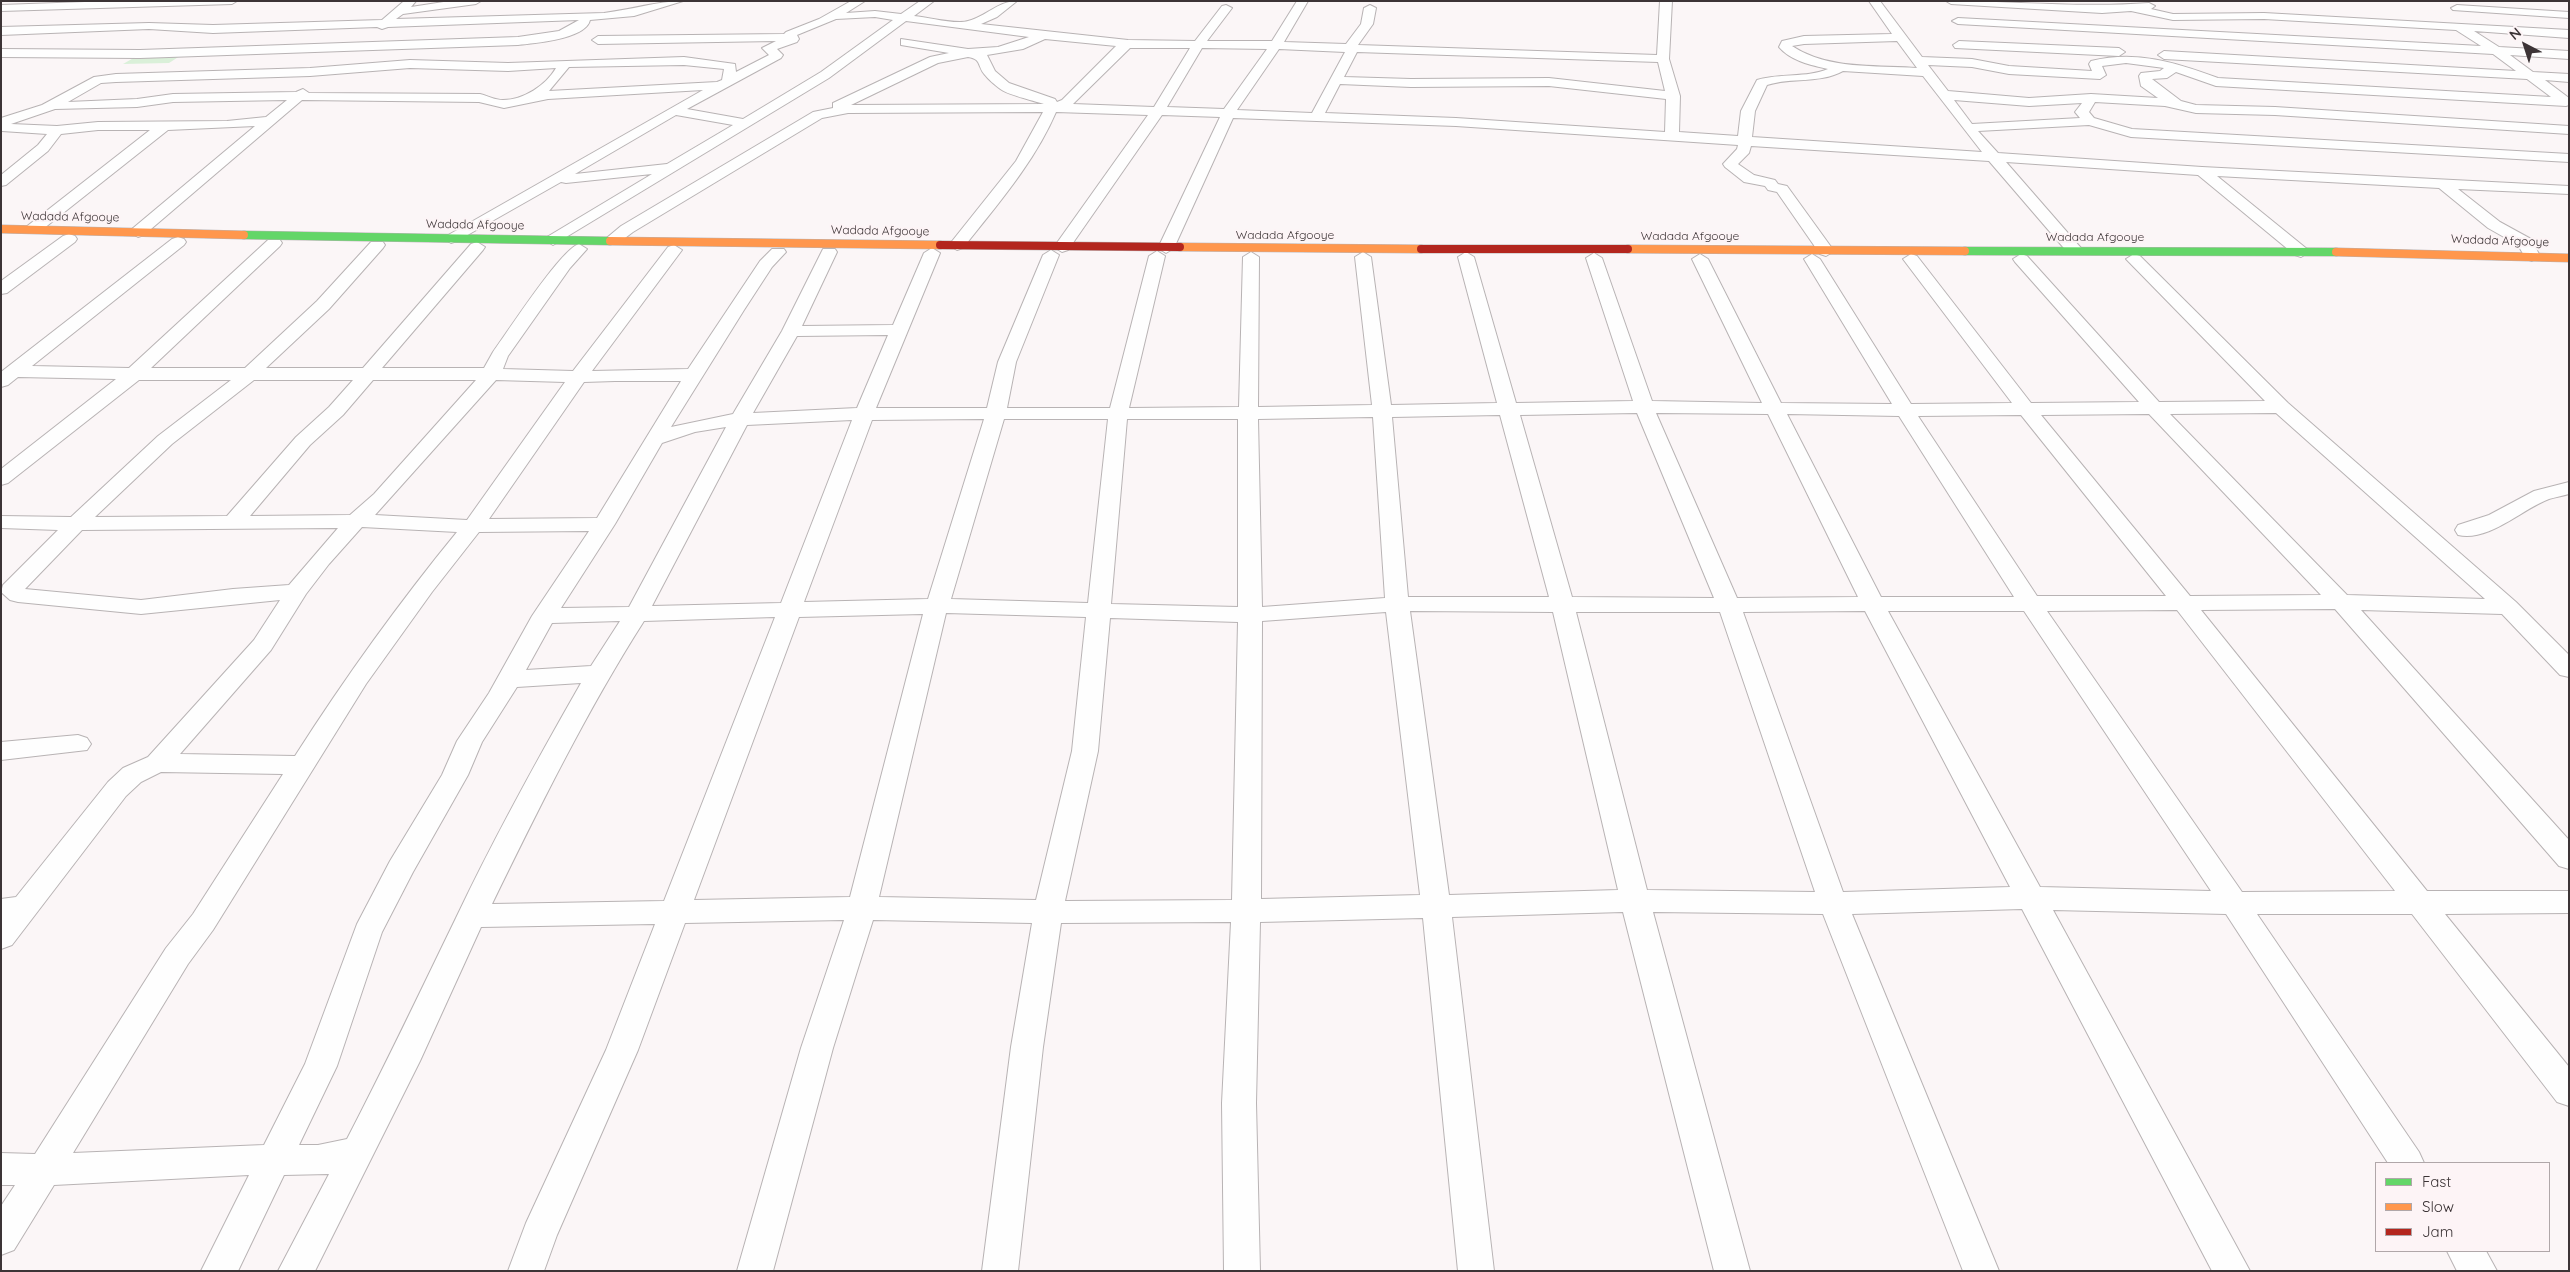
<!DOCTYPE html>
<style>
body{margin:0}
#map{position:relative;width:2570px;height:1272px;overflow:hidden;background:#fbf6f7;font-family:Quicksand,sans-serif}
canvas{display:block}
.frame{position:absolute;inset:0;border:2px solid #3c3436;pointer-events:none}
.legend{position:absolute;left:2375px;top:1162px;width:175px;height:90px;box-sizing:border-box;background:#fdf4f6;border:1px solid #b0a7a9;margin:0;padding:6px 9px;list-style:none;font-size:15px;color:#3c3436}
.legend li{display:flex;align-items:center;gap:10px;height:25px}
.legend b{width:25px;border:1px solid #b0a7a9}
.north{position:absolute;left:2500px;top:20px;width:50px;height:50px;-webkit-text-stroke:4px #fdf4f6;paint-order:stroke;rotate:320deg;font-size:14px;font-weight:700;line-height:20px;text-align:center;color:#3c3436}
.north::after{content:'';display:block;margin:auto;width:18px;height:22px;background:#3c3436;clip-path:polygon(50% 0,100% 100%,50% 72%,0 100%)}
</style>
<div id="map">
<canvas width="2570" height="1272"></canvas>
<div class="frame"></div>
<ul class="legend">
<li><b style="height:6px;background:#63d668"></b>Fast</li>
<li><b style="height:6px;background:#ff974d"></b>Slow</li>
<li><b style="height:6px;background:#b3261e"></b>Jam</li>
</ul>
<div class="north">N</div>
</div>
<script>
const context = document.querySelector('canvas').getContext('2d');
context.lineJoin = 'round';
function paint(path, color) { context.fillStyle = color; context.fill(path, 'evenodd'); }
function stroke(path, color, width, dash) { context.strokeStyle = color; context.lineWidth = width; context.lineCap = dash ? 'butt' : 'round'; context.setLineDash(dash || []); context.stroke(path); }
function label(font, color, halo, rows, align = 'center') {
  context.font = font + ' Quicksand,sans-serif'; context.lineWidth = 4; context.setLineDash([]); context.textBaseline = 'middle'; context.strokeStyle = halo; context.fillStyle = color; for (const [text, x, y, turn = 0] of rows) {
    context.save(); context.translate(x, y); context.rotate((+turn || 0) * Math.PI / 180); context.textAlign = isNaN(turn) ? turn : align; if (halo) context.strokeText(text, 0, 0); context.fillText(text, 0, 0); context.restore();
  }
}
paint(new Path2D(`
 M 183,54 L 169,63 L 123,64 L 137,56 Z`), '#daf0d9');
const street = new Path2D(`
 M 113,1 L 237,1 L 232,4 L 1,11 L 1,5 Z
 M 404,1 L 416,1 L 411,7 L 450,1 L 481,1 L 476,4 L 403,14 L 396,19 L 604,13 C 631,10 657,1 683,1 L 634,16 L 590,20 C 586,39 535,43 518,45 L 140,58 L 1,57 L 1,49 L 140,50 L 518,37 L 559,31 L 579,20 L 388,27 L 382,29 L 377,27 L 213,33 L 149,29 L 1,35 L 1,27 L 149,23 L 213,25 L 382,20 Z
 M 851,1 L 865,1 L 846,13 L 875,11 L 901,14 L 920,1 L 934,1 L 914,16 C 927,17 956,25 968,21 C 987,16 998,1 1017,1 L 997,17 L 981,24 L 1128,40 L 1195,41 L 1222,6 L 1226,5 L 1232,8 L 1207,41 L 1272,41 L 1297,1 L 1308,1 L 1284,42 L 1346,44 L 1361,24 L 1364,8 L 1370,5 L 1376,8 L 1373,24 L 1358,45 L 1657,55 L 1660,1 L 1672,1 L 1669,59 L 1680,96 L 1679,132 L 1738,136 L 1741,111 L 1757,80 C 1780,73 1807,78 1828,69 C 1811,65 1791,61 1779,47 L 1782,41 L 1804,36 L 1892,34 L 1869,1 L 1880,1 L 1922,57 L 1972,59 L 2009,66 L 2092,71 L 2089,64 L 2091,61 C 2136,50 2175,62 2218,78 L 2551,97 L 2527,79 L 2164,59 L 2158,55 L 2164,51 L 2516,71 L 2493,54 L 1958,24 L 1952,21 L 1958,18 L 2481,46 L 2456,30 L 2264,19 L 2173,20 L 2131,11 L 2102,13 L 1951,4 L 1946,1 C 2014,1 2081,8 2149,3 L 2155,6 L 2151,9 L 2173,14 L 2264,13 L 2569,30 L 2569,38 L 2474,31 L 2499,47 L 2569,51 L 2569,59 L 2510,55 L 2533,72 L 2569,74 L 2569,82 L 2545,80 L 2569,98 L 2569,105 L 2566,106 L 2216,86 L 2176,72 L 2167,78 L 2152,79 L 2181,101 L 2196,105 L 2275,107 L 2569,126 L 2569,134 L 2275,115 L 2196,113 L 2165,106 L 2095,102 L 2089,112 L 2094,118 L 2132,129 L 2569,154 L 2569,162 L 2131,137 L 2089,125 L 1978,131 L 1998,153 L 2202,167 L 2569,186 L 2569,194 L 2458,189 L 2500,222 L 2531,239 L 2540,256 L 2532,261 L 2526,259 L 2518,245 L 2488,228 L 2439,188 L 2217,176 L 2307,249 L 2309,252 L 2301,257 L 2295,255 L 2198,175 L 2006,162 L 2081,248 L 2083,251 L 2081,254 L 2069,254 L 1989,161 L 1751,146 L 1749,153 L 1738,164 L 1754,175 L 1775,180 L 1778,184 L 1787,186 L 1834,251 L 1826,256 L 1820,254 L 1777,192 L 1768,190 L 1765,186 L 1744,182 L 1725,167 L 1723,164 L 1737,149 L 1738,145 L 1456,126 L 1233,118 L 1174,248 L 1166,253 L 1158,248 L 1220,117 L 1162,115 L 1068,250 L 1062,252 L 1054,247 L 1148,115 L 1056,112 C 1034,163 997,205 963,248 L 957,250 L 949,245 L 1016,161 L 1043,112 L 848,113 L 822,118 L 633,232 L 617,244 L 605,244 L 603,241 L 621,226 L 813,112 L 833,108 L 833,103 L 930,57 L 949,53 L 901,45 L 901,39 L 968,49 L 998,47 L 1029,37 L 906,21 L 829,78 L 553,245 L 545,240 L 547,237 L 652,174 L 566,183 L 561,182 L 457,241 L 451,243 L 443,238 L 703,90 L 548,99 L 504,108 L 479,102 L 302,100 L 144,235 L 138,237 L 130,232 L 132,229 L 255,126 L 168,130 L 38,233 L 26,233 L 24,230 L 26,227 L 150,130 L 98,130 L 61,134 L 48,151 L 6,185 L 1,186 L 1,175 L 38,145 L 47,134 L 2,131 L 1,118 L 42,105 L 94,77 L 116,74 L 310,68 L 410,60 L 508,63 L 684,57 L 735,64 L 736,72 L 769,55 L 762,48 L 776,41 L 598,44 L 592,40 L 598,36 L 784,34 L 786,32 L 819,19 ZM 875,17 L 893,20 L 821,72 L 743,119 L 687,109 L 781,58 L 783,55 L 777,49 L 797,42 L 799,39 L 797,35 L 836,19 ZM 1045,39 L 1116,46 L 1062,100 L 1057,102 L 1055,99 L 1009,83 L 995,71 L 987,55 L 1023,49 ZM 1897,41 L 1917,68 C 1875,65 1829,70 1792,46 L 1804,44 ZM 1130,48 L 1190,48 L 1154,107 L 1073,104 ZM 1202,48 L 1267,49 L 1224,109 L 1167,107 ZM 1279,49 L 1345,52 L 1312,113 L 1237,110 ZM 1357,52 L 1658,62 L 1665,91 L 1549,78 L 1411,79 L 1344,77 ZM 968,57 C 982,59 977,66 985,75 C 988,79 995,85 999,88 C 1007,95 1032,100 1044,104 L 851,105 L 938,63 ZM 2126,63 L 2164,68 L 2160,71 L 2141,73 L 2139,76 L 2141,86 L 2158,98 L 2091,94 L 2029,98 L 1948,91 L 1928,65 L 1972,67 L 2009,74 L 2100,79 L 2106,75 L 2102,66 ZM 684,65 L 724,69 L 722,80 L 717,82 L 549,91 L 569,67 ZM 410,68 L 508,71 L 556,68 C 546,85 524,100 503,100 C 495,100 488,96 480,94 L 309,93 L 303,89 L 296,92 L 173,94 L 137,99 L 68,102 L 101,83 L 116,82 L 310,76 ZM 1843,71 L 1923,76 L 1982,152 L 1752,137 L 1755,111 L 1767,85 C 1792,77 1819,84 1843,71 ZM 1340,84 L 1411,87 L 1549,86 L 1666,99 L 1665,132 L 1456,118 L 1325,113 ZM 287,100 L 266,117 L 227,121 L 98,122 L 57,126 L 11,124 L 55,109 L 137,107 L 173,102 ZM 1954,100 L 2029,106 L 2082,103 L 2075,112 L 2080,118 L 1972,124 ZM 676,115 L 733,125 L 667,164 L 575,174 Z
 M 2457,5 L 2569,12 L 2569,18 L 2453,10 L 2451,8 Z
 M 1959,41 L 2119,48 L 2125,52 L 2119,56 L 1955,48 L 1953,45 Z
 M 69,234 L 75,236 L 77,239 L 75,242 L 7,293 L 1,294 L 1,281 L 63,236 Z
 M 178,237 L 184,239 L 186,242 L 184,245 L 32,366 L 129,368 L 268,240 L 280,240 L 282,243 L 280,246 L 151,368 L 245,368 L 317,301 L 371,242 L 383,242 L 385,245 L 383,248 L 329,309 L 266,368 L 363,368 L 471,244 L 477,242 L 485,247 L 483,250 L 382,368 L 484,368 L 493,352 C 507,333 561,249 579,244 L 587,249 L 570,268 L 508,356 L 503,369 L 573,371 L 668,247 L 674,245 L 682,250 L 592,371 L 688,369 L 760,261 L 772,249 L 784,249 L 786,252 L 772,267 L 744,310 L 671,427 L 733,414 L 782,331 L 823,249 L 835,249 L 837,252 L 802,326 L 893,325 L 924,253 L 932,248 L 940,253 L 876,408 L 987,408 L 998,362 L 1043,255 L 1051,250 L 1059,255 L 1016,362 L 1007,408 L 1110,408 L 1149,256 L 1157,251 L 1165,256 L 1129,408 L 1239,407 L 1243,257 L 1251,252 L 1259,257 L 1258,407 L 1372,405 L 1355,257 L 1363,252 L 1371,257 L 1391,405 L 1497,403 L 1458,257 L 1466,252 L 1474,257 L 1516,403 L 1633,401 L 1586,258 L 1594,253 L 1602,258 L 1652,401 L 1762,403 L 1692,259 L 1700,254 L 1708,259 L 1781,403 L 1892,404 L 1804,259 L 1812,254 L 1820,259 L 1911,404 L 2012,403 L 1903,259 L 1911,254 L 1917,256 L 2031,403 L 2139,402 L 2015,262 L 2013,259 L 2021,254 L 2027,256 L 2159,402 L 2265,401 L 2126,259 L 2134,254 L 2140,256 L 2288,403 L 2516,602 L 2569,655 L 2569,677 L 2560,675 L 2502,614 L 2361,610 L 2569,840 L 2569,869 L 2559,866 L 2335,609 L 2201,610 L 2427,891 L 2569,891 L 2569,913 L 2445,914 L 2569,1067 L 2569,1106 L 2557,1102 L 2412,914 L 2257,914 L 2419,1152 L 2424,1163 L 2388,1163 L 2226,914 L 2053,910 L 2250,1271 L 2212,1271 L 2022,909 L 1852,914 L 1999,1271 L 1963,1271 L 1823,914 L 1653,912 L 1750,1271 L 1714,1271 L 1623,912 L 1452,917 L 1494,1271 L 1458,1271 L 1423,918 L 1260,922 L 1256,1103 L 1260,1271 L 1224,1271 L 1222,1103 L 1231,922 L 1061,923 L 1043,1047 L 1018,1271 L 982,1271 L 1011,1047 L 1032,923 L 873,920 L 833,1048 L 773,1271 L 737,1271 L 801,1048 L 844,920 L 685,923 L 638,1050 L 557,1235 L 544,1271 L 508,1271 L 526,1223 L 606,1050 L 655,924 L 481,927 L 420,1061 L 315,1271 L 278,1271 L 329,1174 L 284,1175 L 238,1271 L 201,1271 L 249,1175 L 54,1185 L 14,1250 L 1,1255 L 1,1206 L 15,1185 L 1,1185 L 1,1153 L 35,1154 L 166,948 L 193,914 L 283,774 L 161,772 L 141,782 L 126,796 L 12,945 L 1,949 L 1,899 L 16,897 L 108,782 L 123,768 L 148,757 L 254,640 L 280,600 L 141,614 L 18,602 L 10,600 L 1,592 L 3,585 L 58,530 L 1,528 L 1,516 L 71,517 L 158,436 L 231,380 L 139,380 L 8,483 L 1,485 L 1,469 L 116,379 L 18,377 L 8,385 L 1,387 L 1,372 L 172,239 ZM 888,335 L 857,408 L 753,413 L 797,336 ZM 254,380 L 353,380 L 329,407 L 296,437 L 227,516 L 95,517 L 172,444 ZM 373,380 L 476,380 L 374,494 L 350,515 L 250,516 L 310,445 L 343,415 ZM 496,380 L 565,382 L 467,520 L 375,515 ZM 615,381 L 681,381 L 597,518 L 489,519 L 584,382 ZM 1637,413 L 1714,598 L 1572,597 L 1520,415 ZM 1656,413 L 1768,414 L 1858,597 L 1737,598 ZM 2276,413 L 2485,599 L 2347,595 L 2170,414 ZM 1787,414 L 1899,416 L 2014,597 L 1881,597 ZM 2149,414 L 2321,595 L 2190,596 L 2041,415 ZM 1500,415 L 1549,597 L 1408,597 L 1392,417 ZM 2021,415 L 2166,596 L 2037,596 L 1918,416 ZM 1373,417 L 1385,598 L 1262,607 L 1258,419 ZM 984,419 L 928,599 L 804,602 L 872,420 ZM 1004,419 L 1108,419 L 1088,603 L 951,599 ZM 1127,419 L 1238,419 L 1238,607 L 1111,604 ZM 852,420 L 781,603 L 652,606 L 747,425 ZM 726,427 L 629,607 L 561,608 L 615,524 L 662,443 L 695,432 ZM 362,527 L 457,532 C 398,604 345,678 295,756 L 180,754 L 271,650 L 306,594 L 329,564 ZM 338,528 L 289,585 L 233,589 L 141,600 L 25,589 L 82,530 ZM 589,531 L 532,616 L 489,693 L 457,741 L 442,775 L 390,861 L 357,924 L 305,1064 L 264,1145 L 73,1153 L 188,964 L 213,930 L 366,684 L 432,592 L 479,532 ZM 2177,610 L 2395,891 L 2242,892 L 2047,611 ZM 1410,611 L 1553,612 L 1618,890 L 1449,895 ZM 1865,611 L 2010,887 L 1843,892 L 1743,612 ZM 1888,611 L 2024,611 L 2211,891 L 2040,887 ZM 1386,612 L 1420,895 L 1261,899 L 1262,621 ZM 1576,612 L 1720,612 L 1815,892 L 1647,890 ZM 946,613 L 1086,617 L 1072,751 L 1036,900 L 879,897 ZM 923,614 L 850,897 L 694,900 L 799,617 ZM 775,617 L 664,901 L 492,904 C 539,808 586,712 644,621 ZM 1110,618 L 1238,622 L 1232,900 L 1065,901 L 1098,751 ZM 620,621 L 591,666 L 526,670 L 552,623 ZM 581,683 C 537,760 494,838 456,918 C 420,992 385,1066 347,1139 L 318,1145 L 299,1145 L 337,1066 L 382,932 L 413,872 L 468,775 L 482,742 L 517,687 Z
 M 2569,482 L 2569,494 C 2562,496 2556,497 2549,499 C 2522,509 2489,542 2458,535 L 2455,530 L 2458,525 L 2489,515 L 2534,491 Z
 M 78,735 L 87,738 L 91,744 L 87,750 L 1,760 L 1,742 Z
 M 2447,1251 L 2486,1251 L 2497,1271 L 2457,1271 Z`);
const fast = new Path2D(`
 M 244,235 L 610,241
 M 1965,251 L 2336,252`);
const slow = new Path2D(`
 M 1,229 L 244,235
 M 610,241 L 940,245
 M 1180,247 L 1421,249
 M 1628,249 L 1965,251
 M 2336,252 L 2569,258`);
const jam = new Path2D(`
 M 940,245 L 1180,247
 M 1421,249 L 1628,249`);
stroke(street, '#b8b3b4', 2);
stroke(fast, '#b8b3b4', 9);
stroke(slow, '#b8b3b4', 9);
stroke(jam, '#b8b3b4', 9);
paint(street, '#fefefe');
stroke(fast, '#63d668', 8);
stroke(slow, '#ff974d', 8);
stroke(jam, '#b3261e', 8);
label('12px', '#3c3436', '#fdf4f6', [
 ["Wadada Afgooye",70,217,1],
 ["Wadada Afgooye",475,225,1],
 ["Wadada Afgooye",880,231,1],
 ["Wadada Afgooye",1285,235],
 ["Wadada Afgooye",1690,236],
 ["Wadada Afgooye",2095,237],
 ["Wadada Afgooye",2500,241,2]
]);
</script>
